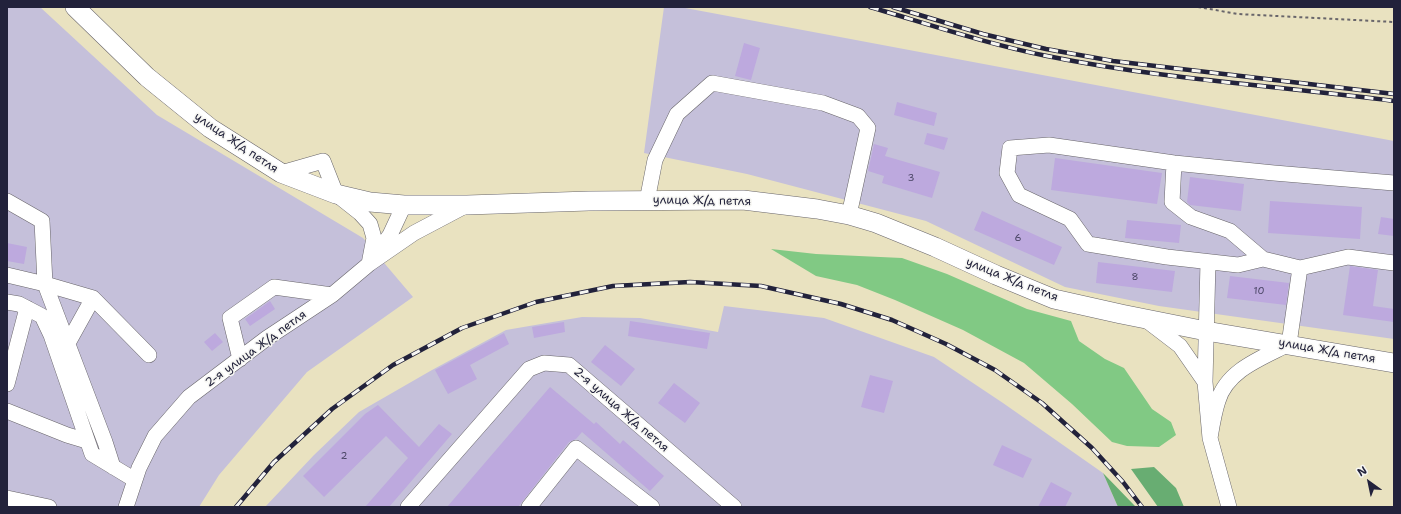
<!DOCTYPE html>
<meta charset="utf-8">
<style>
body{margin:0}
#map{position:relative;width:1401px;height:514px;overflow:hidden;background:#e9e2c0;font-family:"Shantell Sans",sans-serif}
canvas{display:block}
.frame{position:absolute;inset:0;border:8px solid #22223b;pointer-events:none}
.north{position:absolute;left:1349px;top:462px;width:40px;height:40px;-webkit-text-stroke:3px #f6f6f2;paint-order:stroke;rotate:327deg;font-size:11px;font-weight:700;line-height:16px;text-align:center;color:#22223b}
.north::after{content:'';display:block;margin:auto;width:14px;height:18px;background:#22223b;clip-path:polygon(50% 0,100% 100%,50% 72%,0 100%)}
</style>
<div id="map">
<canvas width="1401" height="514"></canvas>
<div class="frame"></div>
<div class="north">N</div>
</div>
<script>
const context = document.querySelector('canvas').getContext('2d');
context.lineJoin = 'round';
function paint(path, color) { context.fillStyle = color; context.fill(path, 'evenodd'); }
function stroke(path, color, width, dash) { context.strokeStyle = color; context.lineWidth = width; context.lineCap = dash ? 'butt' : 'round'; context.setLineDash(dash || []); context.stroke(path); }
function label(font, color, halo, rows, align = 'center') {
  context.font = font + ' "Shantell Sans",sans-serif'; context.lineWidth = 3; context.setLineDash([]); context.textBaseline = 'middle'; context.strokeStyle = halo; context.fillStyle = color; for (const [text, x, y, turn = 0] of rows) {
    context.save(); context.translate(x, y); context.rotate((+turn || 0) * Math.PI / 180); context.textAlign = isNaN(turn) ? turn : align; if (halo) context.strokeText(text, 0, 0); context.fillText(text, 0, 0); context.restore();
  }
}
paint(new Path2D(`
 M 7,7 L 40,7 L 157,115 L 363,238 L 413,297 L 307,372 L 219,475 L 199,507 L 7,507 Z
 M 664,7 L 680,7 L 1394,141 L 1394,339 L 1159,306 L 1065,287 L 926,221 L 747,174 L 644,153 Z
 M 724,306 L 824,318 L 934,357 L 1003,403 L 1103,473 L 1118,507 L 265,507 L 314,455 L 359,412 L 432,370 L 506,330 L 582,317 L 640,318 L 718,332 Z`), '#c5c0da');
paint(new Path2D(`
 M 771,249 L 816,254 L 902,258 L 947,274 L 1027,309 L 1071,321 L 1079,341 L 1105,359 L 1124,368 L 1152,409 L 1171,422 L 1176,435 L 1159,447 L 1127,446 L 1112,442 L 1072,404 L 1024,363 L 963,330 L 895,300 L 857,285 L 816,276 Z`), '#81c984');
paint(new Path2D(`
 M 1154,467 L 1176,488 L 1184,507 L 1158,507 L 1131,469 Z
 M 1103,473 L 1134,505 L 1136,507 L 1118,507 Z`), '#68ad72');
paint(new Path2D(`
 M 744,43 L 760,48 L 751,80 L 735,76 Z
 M 897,102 L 937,113 L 934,126 L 894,115 Z
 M 927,133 L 948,138 L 944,150 L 924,144 Z
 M 874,144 L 888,148 L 885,156 L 940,172 L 932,198 L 882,183 L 884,176 L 868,171 Z
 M 1055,158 L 1162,173 L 1157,204 L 1051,190 Z
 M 1190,177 L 1244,184 L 1241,211 L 1190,205 L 1187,202 Z
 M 1270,201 L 1362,207 L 1360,239 L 1268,233 Z
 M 982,211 L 1062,247 L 1054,265 L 974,230 Z
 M 1381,217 L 1394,219 L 1394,236 L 1378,234 Z
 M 1127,220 L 1181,225 L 1179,243 L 1125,238 Z
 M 7,243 L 27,247 L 24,264 L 7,261 Z
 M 1098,262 L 1175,271 L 1172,292 L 1096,283 Z
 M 1350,266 L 1378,270 L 1373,306 L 1394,309 L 1394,322 L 1343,315 Z
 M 1230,276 L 1289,283 L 1286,305 L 1227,298 Z
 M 270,301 L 275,309 L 250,326 L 245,319 Z
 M 630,321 L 710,333 L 707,349 L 628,336 Z
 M 564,322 L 565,332 L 534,338 L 532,327 Z
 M 215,333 L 223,342 L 212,351 L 204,342 Z
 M 504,333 L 509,344 L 470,365 L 477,379 L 448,394 L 435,370 Z
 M 605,345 L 635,369 L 621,386 L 591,362 Z
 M 870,375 L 893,381 L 884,413 L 861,407 Z
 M 674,383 L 700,403 L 685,423 L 658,403 Z
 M 550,387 L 594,424 L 596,422 L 620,444 L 623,440 L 664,476 L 650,491 L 582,432 L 576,439 L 569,442 L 518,507 L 447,507 Z
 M 378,405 L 419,447 L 439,424 L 452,434 L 389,507 L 365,507 L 408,458 L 386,436 L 324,497 L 303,476 L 365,414 Z
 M 1002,445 L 1032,459 L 1023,478 L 993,465 Z
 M 1051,482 L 1072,493 L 1065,507 L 1038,507 Z`), '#bda9de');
const minor = new Path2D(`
 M 1174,163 L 1172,202 L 1191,217 L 1230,231 L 1263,259
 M 281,173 L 323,161 L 336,194 L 360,213 L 370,224 L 374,238 L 369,264 L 414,233 L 467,205
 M 7,201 L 42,221 L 45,284 L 93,298 L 149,355
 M 647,201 L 655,160 L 677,114 L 712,83 L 823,103 L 858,116 L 868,128 L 849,215
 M 1208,262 L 1205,382 L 1210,438 L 1229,507
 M 1300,268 L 1263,259 L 1238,265 L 1167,257 L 1088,244 L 1070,219 L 1019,195 L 1007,173 L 1010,148 L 1049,145 L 1174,163 L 1274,173 L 1394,183
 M 7,275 L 45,284 L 105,442 L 113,467
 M 7,302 L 19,304 L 42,316 L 51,335 L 92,454 L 135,480
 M 1146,320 L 1180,346 L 1205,382
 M 68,343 L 93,298
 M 240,359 L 230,318 L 274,287 L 332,295
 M 7,384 L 27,308
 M 7,411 L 67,435 L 87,441
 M 1210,438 C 1212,426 1214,413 1218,401 C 1227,370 1262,358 1289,344 L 1300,268 L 1348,257 L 1394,263
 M 7,498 L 49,507
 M 126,507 L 139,468 L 155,436 L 189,397 L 267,338 L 332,295 L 369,264 L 390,235 L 404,205
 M 408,507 L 529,369 L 544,363 L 569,365 L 734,507
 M 529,507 L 576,448 L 652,507`);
const major = new Path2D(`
 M 75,7 L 147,77 L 210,128 L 281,173 L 336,194 L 370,202 L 404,205 L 467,205 L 589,201 L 743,200 L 817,209 L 849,215 L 876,223 L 935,247 L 996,275 L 1054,299 L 1121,314 L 1206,331 L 1394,363`);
stroke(minor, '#68656a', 16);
stroke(major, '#68656a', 20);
stroke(new Path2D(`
 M 1198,7 L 1238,14 L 1394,22`), '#68656a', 2, [3, 3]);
stroke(minor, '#fff', 15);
stroke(major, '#fff', 19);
const rail = new Path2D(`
 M 870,7 C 928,24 987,44 1047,56 C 1161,79 1278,86 1394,101
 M 893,7 L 983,34 L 1046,49 L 1113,61 L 1394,94
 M 236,507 L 274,462 L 332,409 L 393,365 L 462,328 L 536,302 L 613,286 L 690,282 L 761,286 L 841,304 L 892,320 L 946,344 L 995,370 L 1042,403 L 1092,448 L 1123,482 L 1142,507`);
stroke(rail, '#22223b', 4.5);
stroke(rail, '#f6f6f2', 3, [9]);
label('10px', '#494464', null, [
 ["3",911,178],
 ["6",1018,238],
 ["8",1135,277],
 ["10",1259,291],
 ["2",344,456]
]);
label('12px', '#22223b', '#f6f6f2', [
 ["улица Ж/д петля",236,143,34],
 ["улица Ж/д петля",702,201,1],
 ["улица Ж/д петля",1012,280,22],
 ["2-я улица Ж/д петля",256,349,-36],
 ["улица Ж/д петля",1327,351,10],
 ["2-я улица Ж/д петля",621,410,41]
]);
</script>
